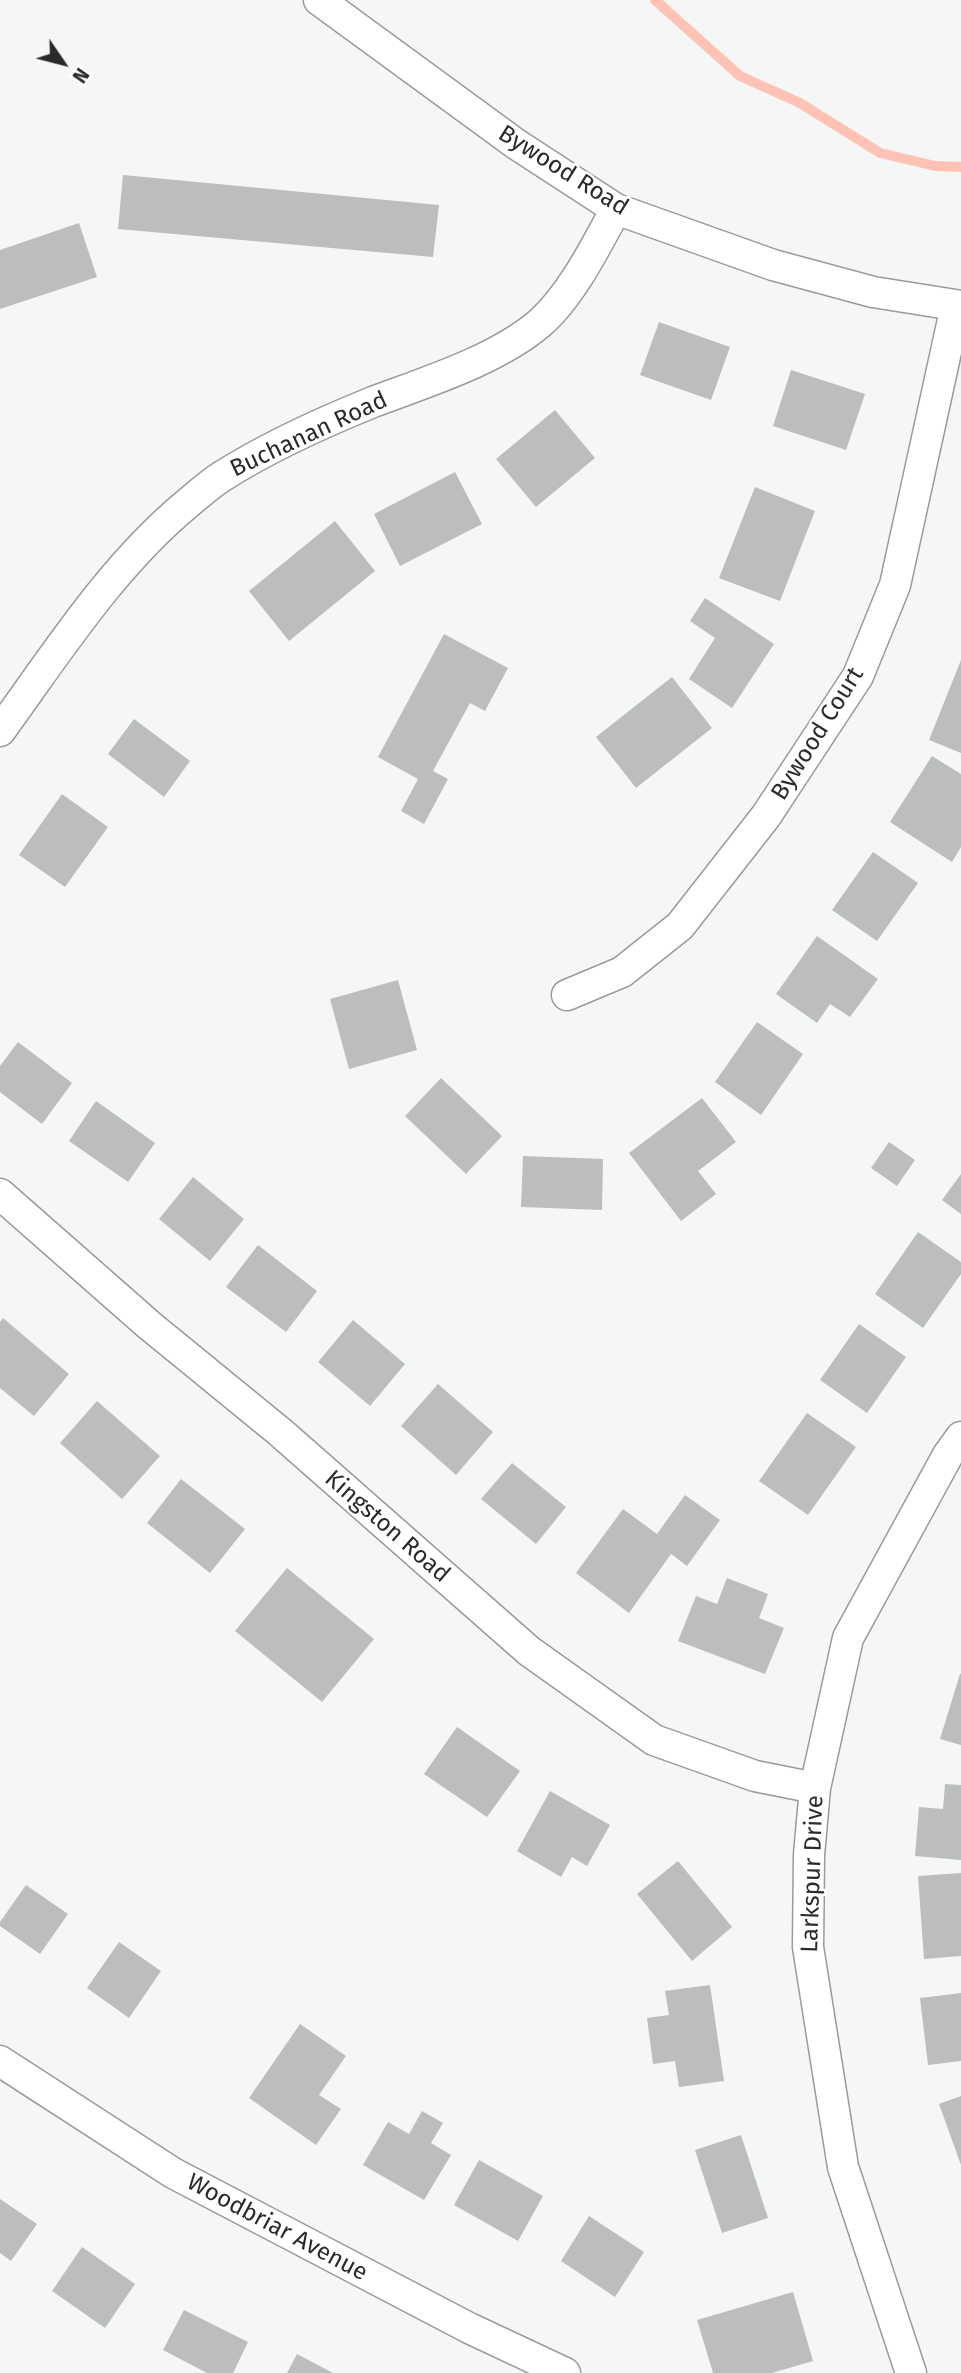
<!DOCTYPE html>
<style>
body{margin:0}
#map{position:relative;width:961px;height:2373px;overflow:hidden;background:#f4f7f5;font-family:"Fira Sans",sans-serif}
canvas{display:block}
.north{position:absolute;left:28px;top:28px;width:70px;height:70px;-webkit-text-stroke:5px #fff;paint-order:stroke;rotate:125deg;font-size:19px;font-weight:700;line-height:28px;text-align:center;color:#292a29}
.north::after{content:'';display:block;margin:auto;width:24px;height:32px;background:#292a29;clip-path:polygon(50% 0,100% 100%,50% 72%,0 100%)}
</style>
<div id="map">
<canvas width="961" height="2373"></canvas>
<div class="north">N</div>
</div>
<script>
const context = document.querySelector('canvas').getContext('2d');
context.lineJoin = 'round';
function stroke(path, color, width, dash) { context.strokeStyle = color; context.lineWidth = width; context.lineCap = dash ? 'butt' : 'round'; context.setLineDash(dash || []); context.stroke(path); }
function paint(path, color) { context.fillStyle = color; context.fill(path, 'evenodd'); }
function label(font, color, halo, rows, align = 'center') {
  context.font = font + ' "Fira Sans",sans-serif'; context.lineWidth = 5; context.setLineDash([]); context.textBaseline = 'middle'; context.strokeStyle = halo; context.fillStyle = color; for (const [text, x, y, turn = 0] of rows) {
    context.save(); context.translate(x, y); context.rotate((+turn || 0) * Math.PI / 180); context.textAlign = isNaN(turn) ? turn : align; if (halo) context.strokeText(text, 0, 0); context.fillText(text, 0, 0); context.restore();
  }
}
stroke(new Path2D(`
 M 655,0 L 740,76 L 800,103 L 880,153 L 935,166 L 961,167`), '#ffc2b4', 10);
paint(new Path2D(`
 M 123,175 L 439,205 L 433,257 L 118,229 Z
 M 79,223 L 97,277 L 0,309 L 0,250 Z
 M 659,322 L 730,347 L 711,400 L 640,375 Z
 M 791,370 L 865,394 L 846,450 L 773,426 Z
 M 555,410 L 595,458 L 536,507 L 496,459 Z
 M 455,472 L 482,524 L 400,566 L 374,514 Z
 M 755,487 L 815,511 L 780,601 L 719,578 Z
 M 335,521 L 375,571 L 289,641 L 249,591 Z
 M 705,598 L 774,644 L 732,708 L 689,679 L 715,638 L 690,621 Z
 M 444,634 L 508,668 L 485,711 L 470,703 L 433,771 L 448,779 L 424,824 L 401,811 L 418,779 L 378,757 Z
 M 961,660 L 961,753 L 929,740 Z
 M 672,677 L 712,728 L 636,788 L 596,737 Z
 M 134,719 L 190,761 L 164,797 L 108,754 Z
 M 932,756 L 961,774 L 961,847 L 952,862 L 890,822 Z
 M 62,794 L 108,827 L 65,887 L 19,855 Z
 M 873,852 L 918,883 L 877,941 L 832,910 Z
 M 817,936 L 878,979 L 850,1017 L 830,1004 L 817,1023 L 776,994 Z
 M 398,980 L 417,1050 L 349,1069 L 330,999 Z
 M 757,1022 L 803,1054 L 761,1115 L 715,1082 Z
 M 18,1042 L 72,1083 L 42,1124 L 0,1092 L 0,1066 Z
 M 441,1078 L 502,1136 L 466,1174 L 405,1116 Z
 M 702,1098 L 736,1142 L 698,1171 L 716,1194 L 681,1221 L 629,1153 Z
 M 96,1101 L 155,1143 L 128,1182 L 69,1141 Z
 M 889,1142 L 915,1160 L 897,1186 L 871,1168 Z
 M 523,1156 L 603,1159 L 602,1210 L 521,1207 Z
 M 961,1174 L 961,1214 L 942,1200 Z
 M 193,1177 L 244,1219 L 210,1261 L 159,1219 Z
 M 918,1232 L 961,1262 L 961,1274 L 923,1328 L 875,1294 Z
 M 258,1245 L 317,1291 L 286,1332 L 226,1287 Z
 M 3,1318 L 69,1374 L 34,1416 L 0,1388 L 0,1322 Z
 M 353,1320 L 405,1364 L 370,1406 L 318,1362 Z
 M 859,1324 L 906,1357 L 867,1413 L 820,1380 Z
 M 438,1384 L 493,1432 L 456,1475 L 401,1426 Z
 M 97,1401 L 160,1456 L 122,1499 L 60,1443 Z
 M 807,1413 L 856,1447 L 808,1515 L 759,1481 Z
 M 512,1463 L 566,1507 L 536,1544 L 481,1499 Z
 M 181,1479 L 245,1529 L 210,1573 L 147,1523 Z
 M 685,1495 L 720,1520 L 687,1566 L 671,1554 L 629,1613 L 576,1573 L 623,1509 L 657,1534 Z
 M 287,1568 L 374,1639 L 322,1702 L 235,1631 Z
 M 727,1578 L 768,1594 L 759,1618 L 784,1628 L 765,1674 L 678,1641 L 696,1596 L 717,1604 Z
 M 960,1674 L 961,1674 L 961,1745 L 940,1739 Z
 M 457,1727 L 520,1771 L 487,1817 L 424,1774 Z
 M 945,1784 L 961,1785 L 961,1860 L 915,1856 L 919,1807 L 943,1809 Z
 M 550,1791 L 610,1825 L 587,1866 L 572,1857 L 561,1877 L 517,1851 Z
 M 678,1861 L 732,1927 L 692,1961 L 637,1894 Z
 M 961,1873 L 961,1956 L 924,1959 L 918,1876 Z
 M 26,1885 L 68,1914 L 40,1954 L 0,1926 L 0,1922 Z
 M 119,1942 L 161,1971 L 129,2018 L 87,1988 Z
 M 710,1985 L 724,2081 L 679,2087 L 675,2061 L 653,2064 L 647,2018 L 669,2015 L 665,1991 Z
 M 961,1993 L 961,2061 L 928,2065 L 920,1998 Z
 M 300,2024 L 346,2056 L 319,2095 L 341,2109 L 316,2145 L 249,2098 Z
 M 961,2096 L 961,2165 L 939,2104 Z
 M 422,2111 L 443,2123 L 431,2143 L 451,2155 L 424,2200 L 363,2165 L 388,2122 L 409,2134 Z
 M 741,2135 L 768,2218 L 722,2233 L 695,2150 Z
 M 479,2160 L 543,2196 L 518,2241 L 454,2205 Z
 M 0,2199 L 37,2224 L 11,2261 L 0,2253 Z
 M 589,2216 L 644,2252 L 615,2297 L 561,2261 Z
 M 82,2247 L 135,2284 L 105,2328 L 52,2291 Z
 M 793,2292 L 813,2361 L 772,2373 L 713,2373 L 697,2320 Z
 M 184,2310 L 248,2342 L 233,2373 L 207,2373 L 163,2350 Z
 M 297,2354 L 333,2373 L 287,2373 Z`), '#bbbebc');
const street = new Path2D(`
 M 319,0 L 516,144 L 616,209 L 773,265 L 873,292 L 961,306
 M 0,731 C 58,651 112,566 188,503 C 199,494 210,484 221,477 C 268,447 321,423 373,402 C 426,382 497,360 540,323 C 571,296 596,246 616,209
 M 567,995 L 622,972 L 680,926 L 766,816 L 858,676 L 895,585 L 956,306
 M 0,1194 L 149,1325 L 280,1432 L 529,1651 L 654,1740 L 755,1776 L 815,1788
 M 0,2061 L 173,2173 L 469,2328 L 565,2373
 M 911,2373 L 843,2167 L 808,1947 L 809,1855 L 815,1788 L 848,1638 L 948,1455 L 961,1437`);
stroke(street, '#999b9a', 33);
stroke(street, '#fff', 30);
label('24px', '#292a29', '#fff', [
 ["Bywood Road",563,171,32],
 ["Buchanan Road",309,435,-25],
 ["Bywood Court",818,734,-58],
 ["Kingston Road",387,1527,41],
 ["Larkspur Drive",813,1874,-88],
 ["Woodbriar Avenue",277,2228,28]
]);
</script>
